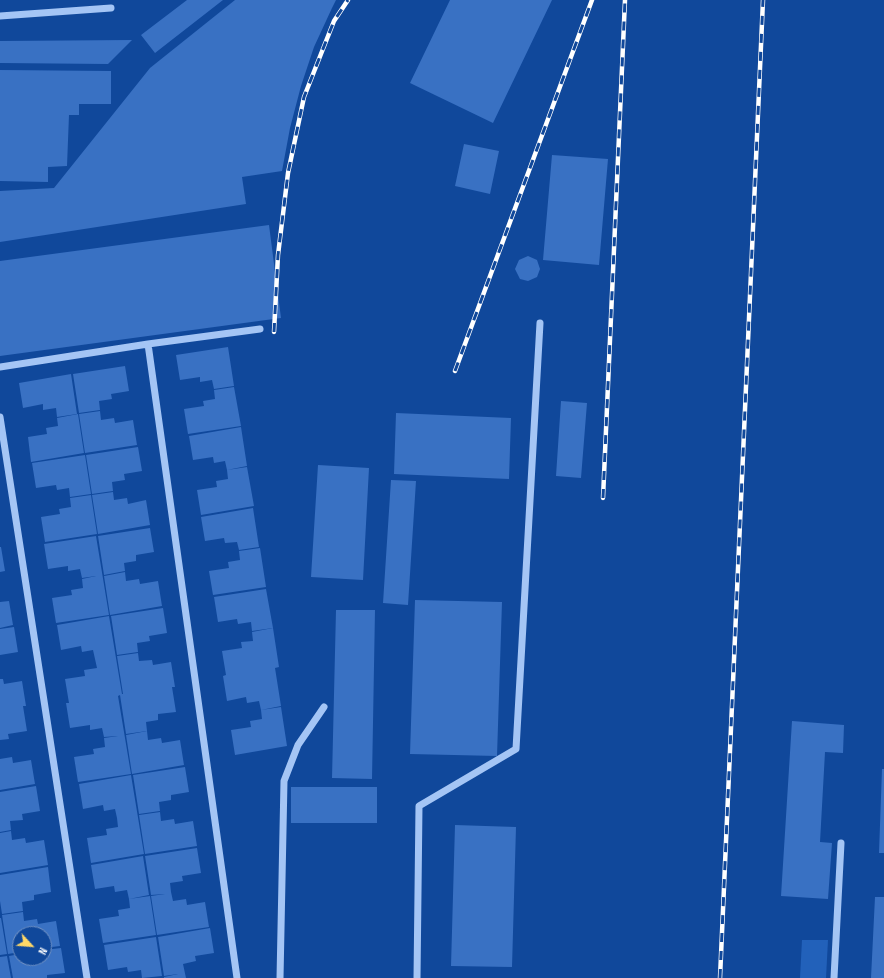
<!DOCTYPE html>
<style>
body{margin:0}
#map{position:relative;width:884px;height:978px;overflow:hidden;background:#10489b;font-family:"Sofia Sans Condensed",sans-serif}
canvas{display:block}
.north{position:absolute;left:12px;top:926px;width:40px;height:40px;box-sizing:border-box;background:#10489b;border:1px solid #7091c3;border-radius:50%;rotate:116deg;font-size:11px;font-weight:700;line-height:16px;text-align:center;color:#fff}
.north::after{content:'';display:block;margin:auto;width:14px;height:18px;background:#ffd867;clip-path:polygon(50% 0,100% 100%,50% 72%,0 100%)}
</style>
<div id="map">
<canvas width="884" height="978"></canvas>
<div class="north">N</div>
</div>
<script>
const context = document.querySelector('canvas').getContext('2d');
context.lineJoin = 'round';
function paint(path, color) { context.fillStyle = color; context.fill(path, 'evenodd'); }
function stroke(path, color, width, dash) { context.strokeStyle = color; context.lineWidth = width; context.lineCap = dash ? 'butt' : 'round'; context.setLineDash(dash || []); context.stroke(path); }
paint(new Path2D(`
 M 802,940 L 828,940 L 826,978 L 800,978 Z`), '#2261ba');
paint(new Path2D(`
 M 187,0 L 223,0 L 155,53 L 141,35 Z
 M 235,0 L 336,0 L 332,8 L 314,47 L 301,86 L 290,128 L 282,171 L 242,177 L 246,204 L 0,242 L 0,191 L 54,188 L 150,68 Z
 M 450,0 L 552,0 L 493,123 L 410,83 Z
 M 132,40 L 108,64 L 0,63 L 0,41 Z
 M 0,70 L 111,71 L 111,104 L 79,104 L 79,115 L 69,115 L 67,166 L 48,167 L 48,182 L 0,181 Z
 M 464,144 L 499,151 L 490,194 L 455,186 Z
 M 552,155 L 608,159 L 599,265 L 543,260 Z
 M 269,225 L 281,318 L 0,356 L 0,261 Z
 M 528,256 L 537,260 L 540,269 L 537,277 L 528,281 L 520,279 L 515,269 L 519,260 Z
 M 228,347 L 234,386 L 214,389 L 212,380 L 200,382 L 200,377 L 180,380 L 176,355 Z
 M 125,366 L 129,391 L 111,394 L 112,399 L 99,401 L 100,410 L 79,413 L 73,374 Z
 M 71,374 L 77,414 L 57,417 L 56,408 L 43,410 L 43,404 L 23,408 L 19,383 Z
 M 234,387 L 241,426 L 188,434 L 184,409 L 204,406 L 203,401 L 215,399 L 214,390 Z
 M 561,401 L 587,403 L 581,478 L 556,476 Z
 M 100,411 L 101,420 L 114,418 L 115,423 L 133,420 L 137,445 L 85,453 L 79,414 Z
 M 396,413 L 511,418 L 509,479 L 394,474 Z
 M 78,414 L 84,453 L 31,462 L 28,437 L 47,434 L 46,428 L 58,426 L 57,418 Z
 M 241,427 L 247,466 L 227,470 L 225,461 L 214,463 L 213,457 L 193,460 L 189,436 Z
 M 138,447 L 142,471 L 124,474 L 125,480 L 112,482 L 113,491 L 92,494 L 86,455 Z
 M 85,455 L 91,494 L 70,497 L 69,488 L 57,490 L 56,485 L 36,488 L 32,463 Z
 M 318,465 L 369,468 L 363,580 L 311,577 Z
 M 247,467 L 254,506 L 201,515 L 197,490 L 217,487 L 216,481 L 228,479 L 227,470 Z
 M 391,480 L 416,481 L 408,605 L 383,603 Z
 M 113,492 L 114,500 L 127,498 L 128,504 L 146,500 L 150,525 L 98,534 L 92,495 Z
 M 91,495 L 97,534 L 45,542 L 41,517 L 60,514 L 59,509 L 71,507 L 70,498 Z
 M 253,508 L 259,547 L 239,550 L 237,542 L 225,543 L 224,538 L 205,541 L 201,517 Z
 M 150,528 L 154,552 L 136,555 L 136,561 L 124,563 L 125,571 L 104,575 L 98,536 Z
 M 96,536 L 109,615 L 56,623 L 52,598 L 72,595 L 71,590 L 83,588 L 82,579 L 96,576 L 82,578 L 80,569 L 68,571 L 68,566 L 48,569 L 44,544 Z
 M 0,547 L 1,547 L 5,571 L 0,572 Z
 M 260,548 L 266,587 L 213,595 L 209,571 L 229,568 L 228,562 L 240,560 L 239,551 Z
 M 125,572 L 126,581 L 139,579 L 140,584 L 158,581 L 162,606 L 110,615 L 104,576 Z
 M 266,589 L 273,628 L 252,631 L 251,622 L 238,624 L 237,619 L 218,622 L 214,597 Z
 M 415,600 L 502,602 L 497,756 L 410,754 Z
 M 9,601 L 13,625 L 0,628 L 0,602 Z
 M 163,608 L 167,633 L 149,636 L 150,641 L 137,643 L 138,652 L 117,655 L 111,616 Z
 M 336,610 L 375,610 L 372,779 L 332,778 Z
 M 109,616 L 122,694 L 123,694 L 117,656 L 138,653 L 139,661 L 152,660 L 153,665 L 171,662 L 175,687 L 172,687 L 176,712 L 158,714 L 158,720 L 146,722 L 147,731 L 126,734 L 120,695 L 118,696 L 131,774 L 78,782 L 74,757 L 94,754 L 93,749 L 105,747 L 104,738 L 118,736 L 104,737 L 102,728 L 90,730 L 90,725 L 70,728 L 66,703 L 69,703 L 65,679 L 85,676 L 84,670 L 97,668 L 93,650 L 82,652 L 81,646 L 61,650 L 57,625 Z
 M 14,627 L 18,652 L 0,655 L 0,629 Z
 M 273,628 L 279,667 L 275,668 L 281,706 L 261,710 L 259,701 L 247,703 L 246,697 L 227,701 L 223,676 L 226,675 L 222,651 L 242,648 L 241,642 L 253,641 L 252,632 Z
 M 0,679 L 3,679 L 4,684 L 22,681 L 26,706 L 23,706 L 27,731 L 8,734 L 9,739 L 0,740 Z
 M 281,707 L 287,746 L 235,755 L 231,730 L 251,727 L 250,721 L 262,719 L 261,710 Z
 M 792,721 L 844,725 L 843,753 L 825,752 L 820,842 L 832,843 L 828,899 L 781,896 Z
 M 147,731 L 148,740 L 161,738 L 162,743 L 180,740 L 184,765 L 132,774 L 126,735 Z
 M 12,757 L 13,763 L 31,760 L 35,784 L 0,790 L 0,759 Z
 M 185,767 L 189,792 L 171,795 L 171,800 L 159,802 L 160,811 L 139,814 L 133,775 Z
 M 882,769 L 884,769 L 884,853 L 879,853 Z
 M 131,775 L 144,854 L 91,863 L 87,838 L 107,835 L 106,829 L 118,827 L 117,818 L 115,809 L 104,811 L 103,805 L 83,809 L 79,784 Z
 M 36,786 L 40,811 L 22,814 L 23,820 L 10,821 L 11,830 L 0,832 L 0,792 Z
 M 291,787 L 377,787 L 377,823 L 291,823 Z
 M 160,812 L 161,821 L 174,819 L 175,824 L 193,821 L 197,846 L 145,854 L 139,815 Z
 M 455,825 L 516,827 L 512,967 L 451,966 Z
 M 11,831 L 12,840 L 25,838 L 26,843 L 44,840 L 48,865 L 0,873 L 0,833 Z
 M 197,848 L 201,873 L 182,876 L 183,881 L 170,883 L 171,892 L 173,901 L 186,899 L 187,905 L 205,902 L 209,927 L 157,935 L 151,896 L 165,894 L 151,895 L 145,856 Z
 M 143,856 L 149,895 L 129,899 L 127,890 L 115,892 L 114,886 L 95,889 L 91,865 Z
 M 48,867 L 51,892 L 34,895 L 34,900 L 22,902 L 23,911 L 2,914 L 0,901 L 0,875 Z
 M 150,896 L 156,935 L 103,943 L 99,919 L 119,916 L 118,910 L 130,908 L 129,899 Z
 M 875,897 L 884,897 L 884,978 L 871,978 Z
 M 23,912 L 24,921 L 37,919 L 38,924 L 56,921 L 60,946 L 44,948 L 44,934 L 20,934 L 20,952 L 8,954 L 2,915 Z
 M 0,918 L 1,918 L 7,954 L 0,955 Z
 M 210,928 L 214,953 L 195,956 L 196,961 L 183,964 L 186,978 L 164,978 L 164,977 L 178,974 L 164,976 L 158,937 Z
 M 156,937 L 162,976 L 142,978 L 141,970 L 128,972 L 127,967 L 108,970 L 104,945 Z
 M 61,948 L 65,973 L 47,975 L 47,978 L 13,978 L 9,956 L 20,954 L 20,958 L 44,958 L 44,950 Z
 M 7,956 L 11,978 L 0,978 L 0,957 Z`), '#3971c3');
stroke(new Path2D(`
 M 0,16 L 111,8
 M 148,344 L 260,329
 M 0,367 L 148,344 L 237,978
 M 0,417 L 87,978
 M 280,978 L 284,781 L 298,745 L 324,707
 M 417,978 L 419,806 L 516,749 L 540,323
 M 834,978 L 841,843`), '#a4c5f5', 7);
const rail = new Path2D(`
 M 274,332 L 278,255 L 288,173 L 304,97 L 334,21 L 348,0
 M 455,371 L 592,0
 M 603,498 L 625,0
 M 720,978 L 763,0`);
stroke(rail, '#fff', 4.5);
stroke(rail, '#10489b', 3, [9]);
</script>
